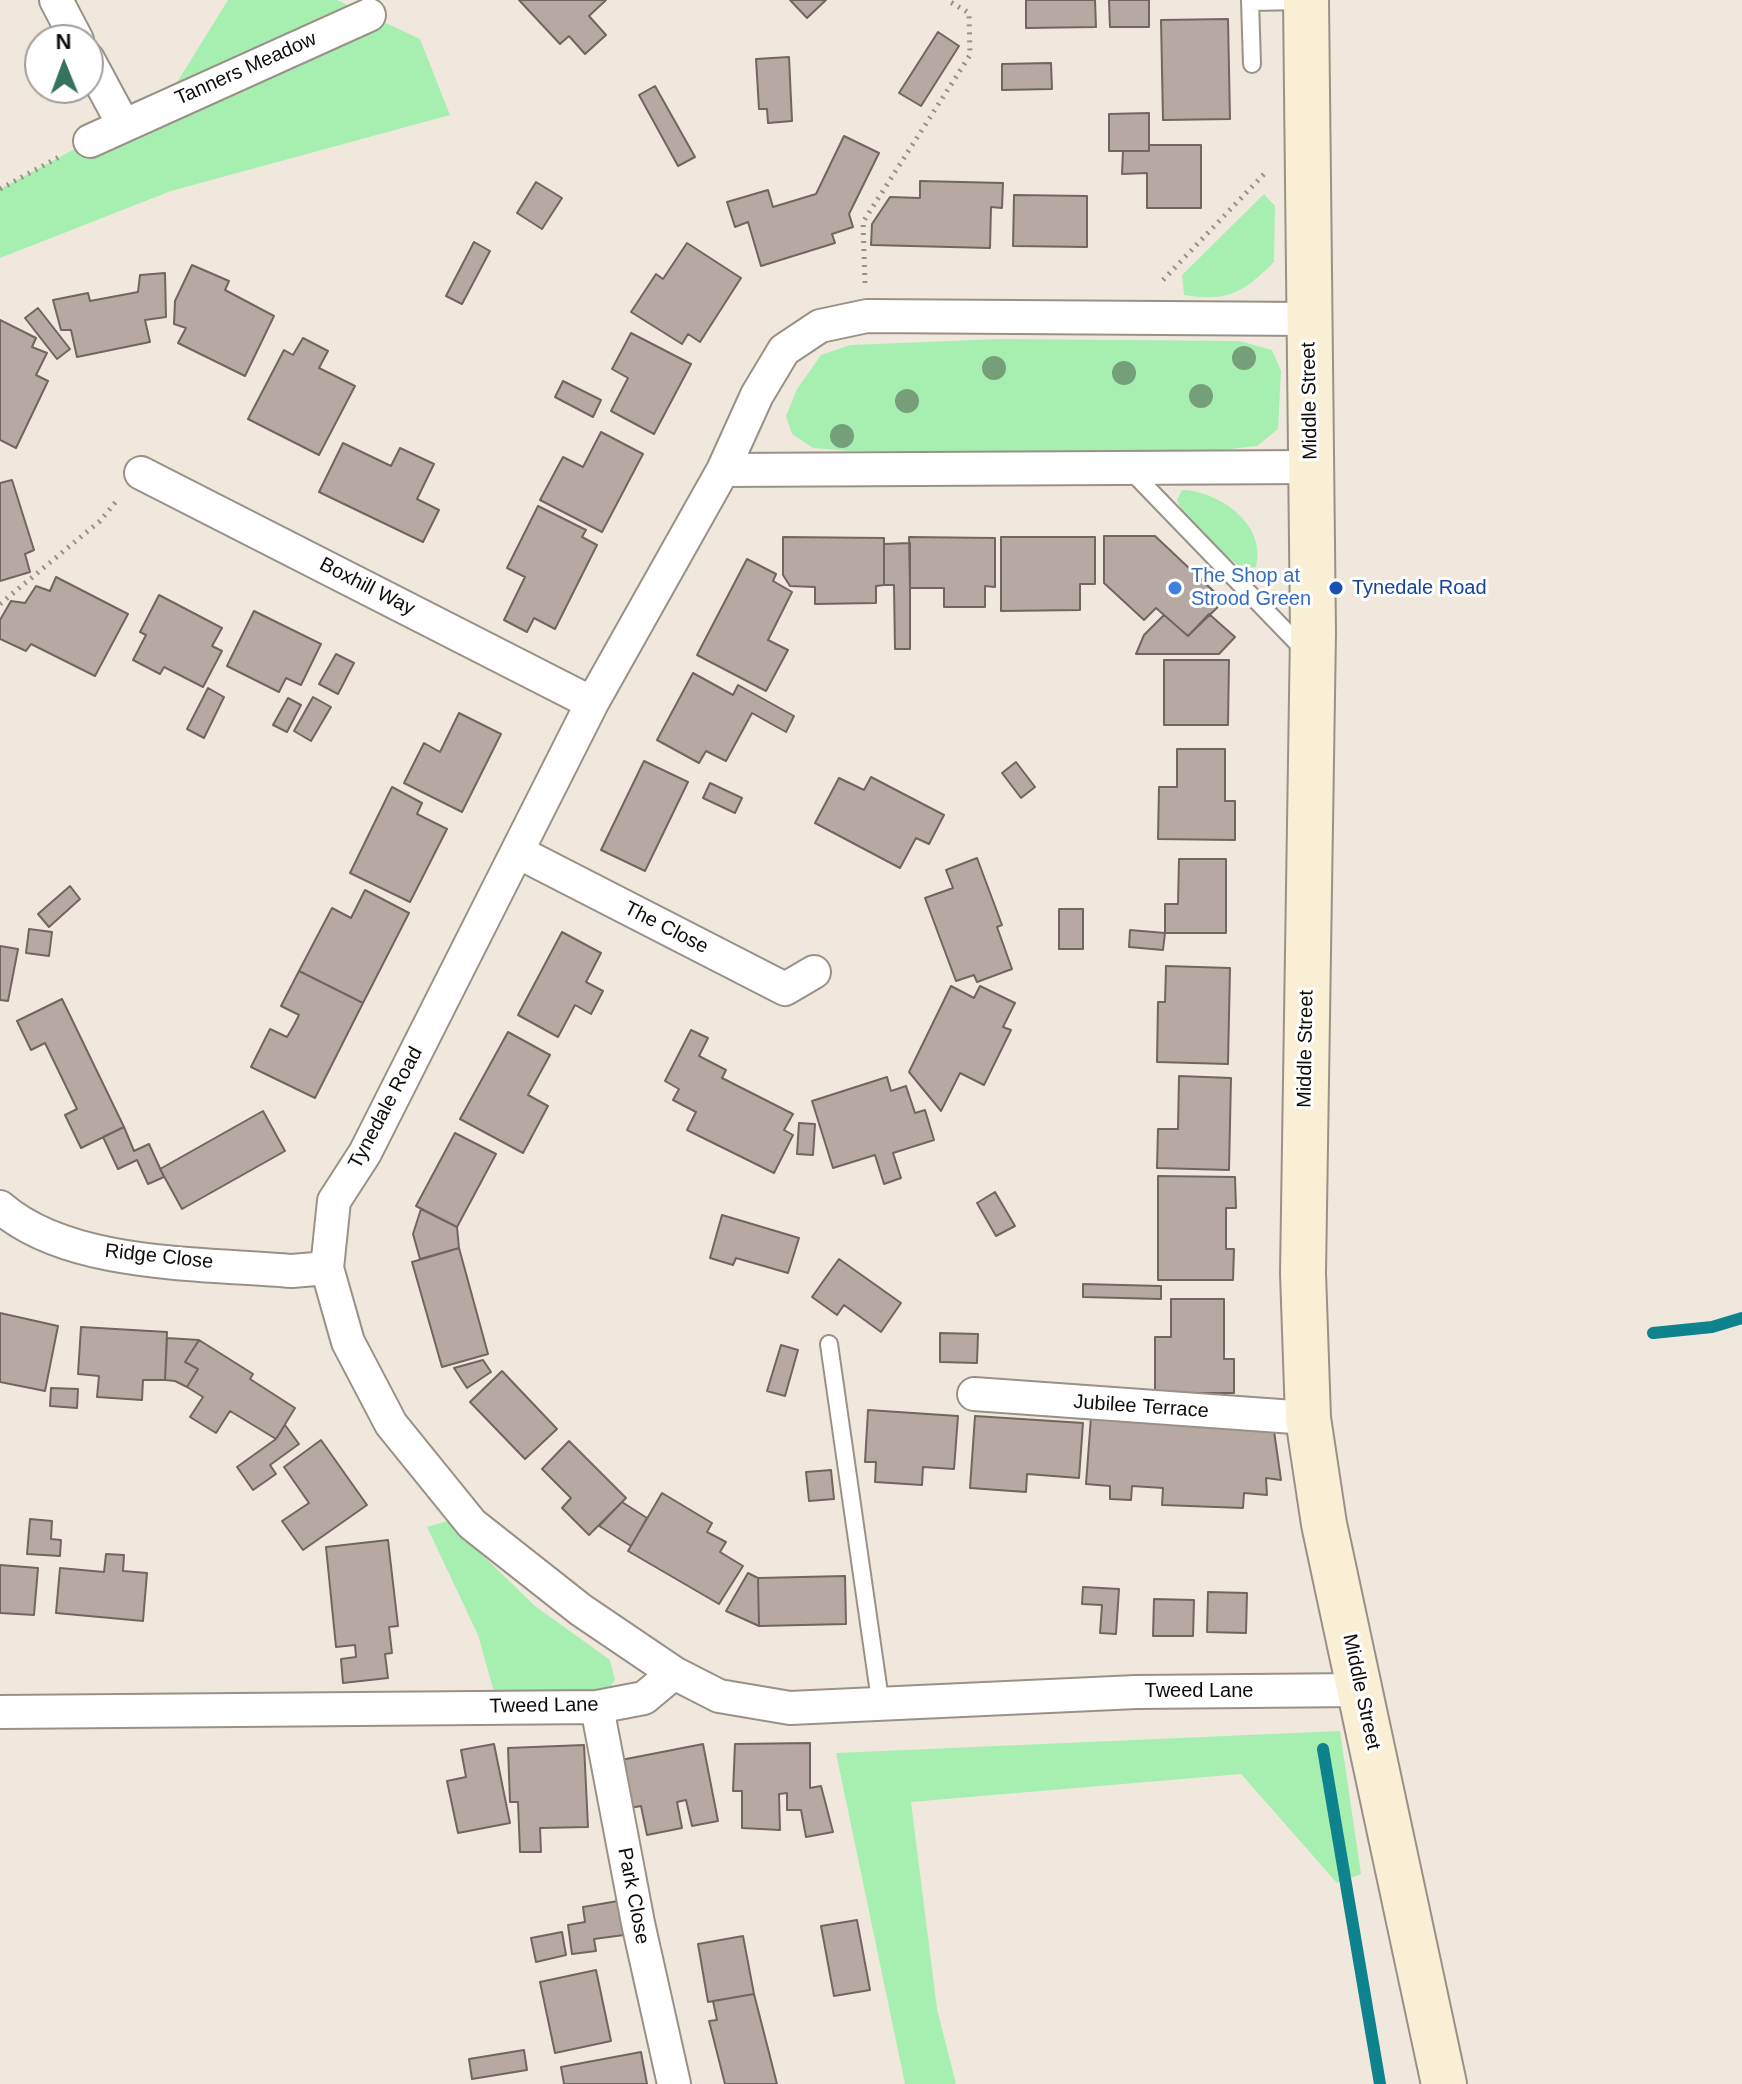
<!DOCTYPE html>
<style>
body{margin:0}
#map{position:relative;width:1742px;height:2084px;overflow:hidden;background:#f1e8dd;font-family:Helvetica,sans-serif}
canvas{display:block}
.north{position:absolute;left:24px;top:24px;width:80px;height:80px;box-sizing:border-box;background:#fff;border:2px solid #9f9e9d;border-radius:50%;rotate:359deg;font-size:22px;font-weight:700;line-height:32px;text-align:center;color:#0f0d09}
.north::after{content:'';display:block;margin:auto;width:28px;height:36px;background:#36735f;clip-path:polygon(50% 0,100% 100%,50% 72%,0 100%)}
</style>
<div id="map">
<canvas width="1742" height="2084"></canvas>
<div class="north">N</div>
</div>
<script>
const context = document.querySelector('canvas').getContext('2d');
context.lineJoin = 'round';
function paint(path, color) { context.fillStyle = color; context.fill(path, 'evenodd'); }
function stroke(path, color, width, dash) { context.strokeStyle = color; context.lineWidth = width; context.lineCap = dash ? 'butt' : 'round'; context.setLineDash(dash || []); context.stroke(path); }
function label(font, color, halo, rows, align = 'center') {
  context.font = font + ' Helvetica,sans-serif'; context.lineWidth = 6; context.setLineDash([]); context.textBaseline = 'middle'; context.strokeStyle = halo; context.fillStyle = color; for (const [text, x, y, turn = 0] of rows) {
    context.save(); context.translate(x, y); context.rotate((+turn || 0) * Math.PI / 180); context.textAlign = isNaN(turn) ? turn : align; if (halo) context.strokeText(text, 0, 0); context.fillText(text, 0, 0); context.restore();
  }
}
paint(new Path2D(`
 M 228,0 L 337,0 L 420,39 L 450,115 L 171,191 L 0,258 L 0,189 L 166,100 Z
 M 1264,194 L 1275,206 L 1274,262 C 1243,293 1228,302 1184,295 L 1182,275 Z
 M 1000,339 L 1239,341 L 1272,350 L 1281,371 L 1278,429 L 1257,446 L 1213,451 L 850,451 L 813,448 L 792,434 L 786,416 L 797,389 L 821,355 L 850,345 Z
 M 1182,490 C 1219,491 1267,524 1256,567 L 1243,569 C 1220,550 1188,529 1177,500 Z
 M 447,1521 L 535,1606 L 610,1660 L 615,1680 L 608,1690 L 494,1692 L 478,1635 L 427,1527 Z
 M 1340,1731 L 1361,1874 L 1337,1883 L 1241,1774 L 911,1802 L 937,2009 L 956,2084 L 905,2084 L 836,1753 Z`), '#a7efb0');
stroke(new Path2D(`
 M 1653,1333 L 1712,1327 L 1742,1318
 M 1323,1749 L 1380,2084`), '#0e828d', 12);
const building = new Path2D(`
 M 519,0 L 606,0 L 589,16 L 606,35 L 585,54 L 569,36 L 560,44 Z
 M 790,0 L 826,0 L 807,18 Z
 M 1026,0 L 1095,0 L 1096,27 L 1026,28 Z
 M 1109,0 L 1149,0 L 1149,27 L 1110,27 Z
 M 1228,19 L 1230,119 L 1163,120 L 1161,20 Z
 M 938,32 L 959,46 L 921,106 L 899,93 Z
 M 789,57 L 792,121 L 768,123 L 767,109 L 759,109 L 756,59 Z
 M 1051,63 L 1052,89 L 1002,90 L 1002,64 Z
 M 655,86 L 695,157 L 678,166 L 639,95 Z
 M 1149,113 L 1149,151 L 1109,151 L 1109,114 Z
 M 844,136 L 879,153 L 849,214 L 853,227 L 832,234 L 835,243 L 761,266 L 748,222 L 735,227 L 727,202 L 768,190 L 773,207 L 816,194 Z
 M 1149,145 L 1201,145 L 1201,208 L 1147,208 L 1147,173 L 1122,174 L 1123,151 L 1149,151 Z
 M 920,181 L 1003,183 L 1002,208 L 991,207 L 990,248 L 871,245 L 872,224 L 890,197 L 920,198 Z
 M 536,182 L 562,198 L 542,229 L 517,213 Z
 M 1014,195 L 1087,196 L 1087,247 L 1013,246 Z
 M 474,242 L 490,251 L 462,304 L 446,296 Z
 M 687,243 L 741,278 L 700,342 L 688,334 L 682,344 L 631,312 L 656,274 L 663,279 Z
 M 192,265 L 229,281 L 225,290 L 274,316 L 245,376 L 178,343 L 186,328 L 174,324 L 175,301 Z
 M 165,273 L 166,317 L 145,320 L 150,342 L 77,357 L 71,330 L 61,330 L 53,300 L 88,293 L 90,301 L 138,292 L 140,275 Z
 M 38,308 L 70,349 L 57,359 L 25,318 Z
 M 0,320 L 36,338 L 32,347 L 47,353 L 36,375 L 48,381 L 16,448 L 0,440 Z
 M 631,333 L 691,364 L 654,434 L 611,411 L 628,378 L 612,369 Z
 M 303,338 L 328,351 L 319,368 L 355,386 L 319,455 L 248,419 L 284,350 L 293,355 Z
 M 563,381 L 601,400 L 593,417 L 555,397 Z
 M 601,432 L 643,454 L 602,532 L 540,500 L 563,457 L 583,467 Z
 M 343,443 L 391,466 L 400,448 L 434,464 L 417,499 L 439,510 L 423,542 L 319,492 Z
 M 12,480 L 34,550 L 25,554 L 30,572 L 0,581 L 0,483 Z
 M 538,506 L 586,530 L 582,537 L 597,545 L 555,629 L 534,618 L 527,632 L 504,620 L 525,577 L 507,568 Z
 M 1104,536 L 1155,536 L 1224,601 L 1188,636 L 1156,608 L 1144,620 L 1104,583 Z
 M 783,537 L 884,538 L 884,585 L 876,586 L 876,603 L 815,604 L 815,587 L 790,586 L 783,575 Z
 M 909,537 L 995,538 L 995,587 L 985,586 L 985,607 L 944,607 L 944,588 L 910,588 Z
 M 1001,537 L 1095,537 L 1095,584 L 1080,584 L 1080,610 L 1001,611 Z
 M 910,543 L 910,649 L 895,649 L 894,585 L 884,585 L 884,544 Z
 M 747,559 L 776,574 L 773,581 L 792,592 L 768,640 L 788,650 L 766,691 L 697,655 Z
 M 56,577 L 128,614 L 95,676 L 31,644 L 26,651 L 0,639 L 0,620 L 11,601 L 25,603 L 36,586 L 50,591 Z
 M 159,595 L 222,628 L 212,646 L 222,651 L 203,687 L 164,667 L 160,674 L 133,660 L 146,635 L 140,632 Z
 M 254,611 L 321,644 L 301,685 L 286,678 L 279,692 L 227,666 Z
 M 1209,614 L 1235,637 L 1219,654 L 1136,654 L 1144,635 L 1164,615 L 1188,636 Z
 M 336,654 L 354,663 L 338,694 L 319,684 Z
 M 1164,660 L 1229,660 L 1228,725 L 1164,725 Z
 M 693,673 L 733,695 L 738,685 L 794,716 L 786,732 L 752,713 L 726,761 L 706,751 L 699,763 L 657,740 Z
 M 208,688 L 224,697 L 204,738 L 187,729 Z
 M 313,697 L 331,707 L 311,741 L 294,731 Z
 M 288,698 L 301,705 L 287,732 L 273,725 Z
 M 459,713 L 501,734 L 462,812 L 404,783 L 424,743 L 440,752 Z
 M 1177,749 L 1225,749 L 1225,801 L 1235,801 L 1235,840 L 1158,839 L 1159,787 L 1177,787 Z
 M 644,761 L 688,782 L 645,871 L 601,850 Z
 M 1016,762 L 1035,787 L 1021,798 L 1002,773 Z
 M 871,777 L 944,815 L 929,844 L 916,838 L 900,868 L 815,823 L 839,778 L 864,790 Z
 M 710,783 L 742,798 L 735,813 L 703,798 Z
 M 392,787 L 422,803 L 417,814 L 447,829 L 410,902 L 350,873 Z
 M 977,858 L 1002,925 L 997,927 L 1012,969 L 977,982 L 974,975 L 956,981 L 925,898 L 953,888 L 946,870 Z
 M 1179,859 L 1226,859 L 1226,933 L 1165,933 L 1165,904 L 1178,904 Z
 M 70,886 L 80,899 L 49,927 L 38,914 Z
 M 365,890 L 409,913 L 363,1003 L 299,971 L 332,908 L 351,918 Z
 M 1059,909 L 1083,909 L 1083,949 L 1059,949 Z
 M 29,929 L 52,932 L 49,956 L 26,953 Z
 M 1130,930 L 1165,933 L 1163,950 L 1129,947 Z
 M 562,932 L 601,953 L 586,982 L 603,991 L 591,1014 L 575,1005 L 558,1037 L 518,1015 Z
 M 0,946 L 18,949 L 8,1001 L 0,1000 Z
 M 1166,966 L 1230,968 L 1228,1064 L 1157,1062 L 1158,1002 L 1165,1002 Z
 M 299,971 L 363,1003 L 315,1098 L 251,1067 L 270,1029 L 287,1037 L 294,1025 L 299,1015 L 281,1006 Z
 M 951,986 L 974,998 L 980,986 L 1015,1003 L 1003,1027 L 1011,1030 L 984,1085 L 960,1073 L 941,1111 L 909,1072 Z
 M 62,999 L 124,1127 L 81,1148 L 65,1115 L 77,1109 L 45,1043 L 31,1050 L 17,1021 Z
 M 691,1030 L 708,1038 L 699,1056 L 726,1070 L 722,1078 L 793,1114 L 784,1130 L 793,1135 L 774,1173 L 687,1130 L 696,1112 L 673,1100 L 679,1089 L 665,1081 Z
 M 508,1032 L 550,1055 L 528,1095 L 548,1106 L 523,1153 L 460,1119 Z
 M 1179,1076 L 1231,1078 L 1229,1170 L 1157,1168 L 1158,1129 L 1178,1129 Z
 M 887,1077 L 891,1091 L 906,1086 L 915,1113 L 925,1110 L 934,1140 L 893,1153 L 901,1178 L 884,1184 L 875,1155 L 833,1168 L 812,1101 Z
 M 263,1111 L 285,1151 L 182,1209 L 160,1169 Z
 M 799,1123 L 815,1124 L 813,1155 L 797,1154 Z
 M 124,1127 L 134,1151 L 149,1144 L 164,1177 L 148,1184 L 137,1160 L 118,1169 L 103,1137 Z
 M 455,1133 L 496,1154 L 457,1227 L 416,1206 Z
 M 1158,1176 L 1235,1177 L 1236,1208 L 1226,1208 L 1226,1249 L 1234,1249 L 1233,1280 L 1158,1280 Z
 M 995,1192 L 1015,1226 L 996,1236 L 977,1203 Z
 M 421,1209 L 457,1227 L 459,1248 L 420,1259 L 413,1234 Z
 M 722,1215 L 799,1238 L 788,1273 L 736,1258 L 733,1265 L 710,1258 Z
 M 459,1248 L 488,1354 L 442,1367 L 412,1262 Z
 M 839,1259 L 901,1303 L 881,1332 L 844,1305 L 837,1315 L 812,1297 Z
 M 1083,1284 L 1161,1286 L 1161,1299 L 1083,1297 Z
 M 1171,1299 L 1224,1299 L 1224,1359 L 1234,1359 L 1234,1393 L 1155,1393 L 1155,1337 L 1171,1337 Z
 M 0,1313 L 58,1326 L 45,1391 L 0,1382 Z
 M 81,1327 L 167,1332 L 165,1380 L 143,1380 L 142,1400 L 97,1397 L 99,1376 L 78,1374 Z
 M 940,1333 L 978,1334 L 977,1363 L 940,1362 Z
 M 167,1338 L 199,1340 L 185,1362 L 198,1369 L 187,1387 L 175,1381 L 165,1380 Z
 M 199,1340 L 253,1374 L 250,1379 L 295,1408 L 276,1439 L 230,1411 L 216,1433 L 190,1417 L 203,1397 L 187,1387 L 198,1369 L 185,1362 Z
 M 781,1345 L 798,1350 L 785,1396 L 767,1391 Z
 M 483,1360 L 491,1372 L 467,1388 L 454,1368 Z
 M 502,1371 L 557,1429 L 525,1459 L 470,1402 Z
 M 51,1388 L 78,1389 L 77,1408 L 50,1406 Z
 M 868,1410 L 958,1416 L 954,1469 L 923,1467 L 922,1485 L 875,1482 L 876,1462 L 865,1462 Z
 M 975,1416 L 1083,1423 L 1079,1478 L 1027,1474 L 1026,1492 L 970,1488 Z
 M 1091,1417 L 1274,1431 L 1281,1480 L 1266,1478 L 1267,1495 L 1244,1493 L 1243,1508 L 1162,1505 L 1163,1488 L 1132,1486 L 1131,1500 L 1110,1499 L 1110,1486 L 1086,1484 Z
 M 285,1425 L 299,1444 L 270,1465 L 276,1474 L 253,1490 L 237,1467 L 276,1439 Z
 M 321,1440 L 367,1505 L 303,1550 L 282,1521 L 309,1503 L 284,1467 Z
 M 569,1441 L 626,1498 L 589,1535 L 562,1508 L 571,1498 L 542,1469 Z
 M 831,1470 L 834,1499 L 809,1501 L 806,1472 Z
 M 662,1493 L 712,1523 L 707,1532 L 726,1542 L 720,1552 L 743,1566 L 719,1604 L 628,1551 Z
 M 622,1502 L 647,1518 L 631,1546 L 599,1526 Z
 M 30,1519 L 52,1521 L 51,1539 L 61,1540 L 60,1556 L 27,1554 Z
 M 388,1540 L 398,1626 L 389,1627 L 392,1653 L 385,1654 L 388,1678 L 343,1683 L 341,1659 L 356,1657 L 355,1645 L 336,1647 L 326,1547 Z
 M 106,1554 L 124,1555 L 123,1571 L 147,1573 L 143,1621 L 56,1613 L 60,1568 L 104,1572 Z
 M 0,1565 L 38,1568 L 34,1615 L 0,1613 Z
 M 748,1573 L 758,1578 L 759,1626 L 726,1611 Z
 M 845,1576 L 846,1624 L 759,1626 L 758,1578 Z
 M 1083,1587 L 1119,1589 L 1116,1634 L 1100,1633 L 1102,1605 L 1082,1604 Z
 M 1208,1592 L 1247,1593 L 1246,1633 L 1207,1632 Z
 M 1154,1599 L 1194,1600 L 1193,1636 L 1153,1636 Z
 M 810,1743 L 810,1788 L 821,1786 L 833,1832 L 806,1837 L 801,1810 L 787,1810 L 787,1793 L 779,1794 L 780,1830 L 742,1828 L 742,1791 L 733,1791 L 735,1744 Z
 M 494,1744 L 510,1823 L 458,1833 L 447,1781 L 466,1777 L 461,1750 Z
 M 703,1744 L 718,1821 L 692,1826 L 686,1800 L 677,1802 L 682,1828 L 647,1835 L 641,1806 L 630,1808 L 621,1760 Z
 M 584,1745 L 588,1827 L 540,1828 L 541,1852 L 520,1852 L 518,1802 L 510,1802 L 508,1748 Z
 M 618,1901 L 624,1935 L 594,1939 L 596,1951 L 572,1954 L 568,1925 L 585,1922 L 583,1907 Z
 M 857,1920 L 870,1990 L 834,1996 L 821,1926 Z
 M 562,1932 L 566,1955 L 536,1962 L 531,1938 Z
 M 743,1936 L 754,1994 L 708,2002 L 698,1944 Z
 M 596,1970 L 611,2041 L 555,2053 L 540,1982 Z
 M 754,1994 L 777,2084 L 725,2084 L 709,2021 L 717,2020 L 713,2001 Z
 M 524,2050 L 527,2070 L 472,2079 L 469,2059 Z
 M 641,2052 L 647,2084 L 564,2084 L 561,2067 Z`);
paint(building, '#b5a9a1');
stroke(building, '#71665f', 2);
const lane = new Path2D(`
 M 1250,0 L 1252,64
 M 1250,2 L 1304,1
 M 1130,470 L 1305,651
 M 829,1344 L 881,1707`);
const street = new Path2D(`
 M 56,0 L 77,40
 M 88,59 L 123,124
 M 90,141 L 369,15
 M 723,470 L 1311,467
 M 141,473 L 592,703
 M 518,852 L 785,989 L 814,972
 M 0,1207 C 70,1268 204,1263 292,1271 L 327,1268
 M 974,1394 L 1308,1418
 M 674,1673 L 581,1610 L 472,1524 L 391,1424 L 348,1342 L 327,1268 L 334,1201 L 365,1153 L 592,703 L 723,470 L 757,395 L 784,350 L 820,326 L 867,316 L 1310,319
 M 597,1707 L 638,1923 L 674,2084
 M 0,1712 L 597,1707 L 644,1698 L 674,1673 L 719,1696 L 790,1708 L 1136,1692 L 1360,1690`);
const secondary = new Path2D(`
 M 1306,0 L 1313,632 L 1303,1273 L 1308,1418 L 1324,1524 L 1444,2084`);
stroke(lane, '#999187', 20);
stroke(street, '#999187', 36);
stroke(secondary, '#999187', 48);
stroke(new Path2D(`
 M 0,189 L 59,157
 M 1163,280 L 1266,172
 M 865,283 L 863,222 L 970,55 L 969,13 L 947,0
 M 0,604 L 100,521 L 119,498`), '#979189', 5, [2, 6]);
stroke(lane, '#fff', 16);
stroke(street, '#fff', 32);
stroke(secondary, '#f8efd5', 44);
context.fillStyle = '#759f79';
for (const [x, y] of [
 [1244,358],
 [994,368],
 [1124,373],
 [1201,396],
 [907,401],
 [842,436]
]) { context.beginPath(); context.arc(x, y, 12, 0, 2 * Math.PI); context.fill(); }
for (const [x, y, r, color] of [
 [1175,588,8,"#3f7fe0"],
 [1336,588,8,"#1a4fb4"]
]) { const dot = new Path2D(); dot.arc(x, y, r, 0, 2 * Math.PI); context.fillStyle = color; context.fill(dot); stroke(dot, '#fff', 3); }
label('20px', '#0f0d09', '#fff', [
 ["Tanners Meadow",246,69,-24],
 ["Middle Street",1310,401,-91],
 ["Boxhill Way",367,587,27],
 ["The Close",666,928,27],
 ["Middle Street",1306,1049,-89],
 ["Tynedale Road",386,1108,-62],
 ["Ridge Close",159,1257,6],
 ["Jubilee Terrace",1141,1407,4],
 ["Tweed Lane",1199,1691],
 ["Middle Street",1361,1692,78],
 ["Tweed Lane",544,1706,-1],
 ["Park Close",633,1896,79]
]);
label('20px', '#366cbe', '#fff', [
 ["The Shop at",1191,576],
 ["Strood Green",1191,599]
], 'left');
label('20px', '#164399', '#fff', [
 ["Tynedale Road",1352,588]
], 'left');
</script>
